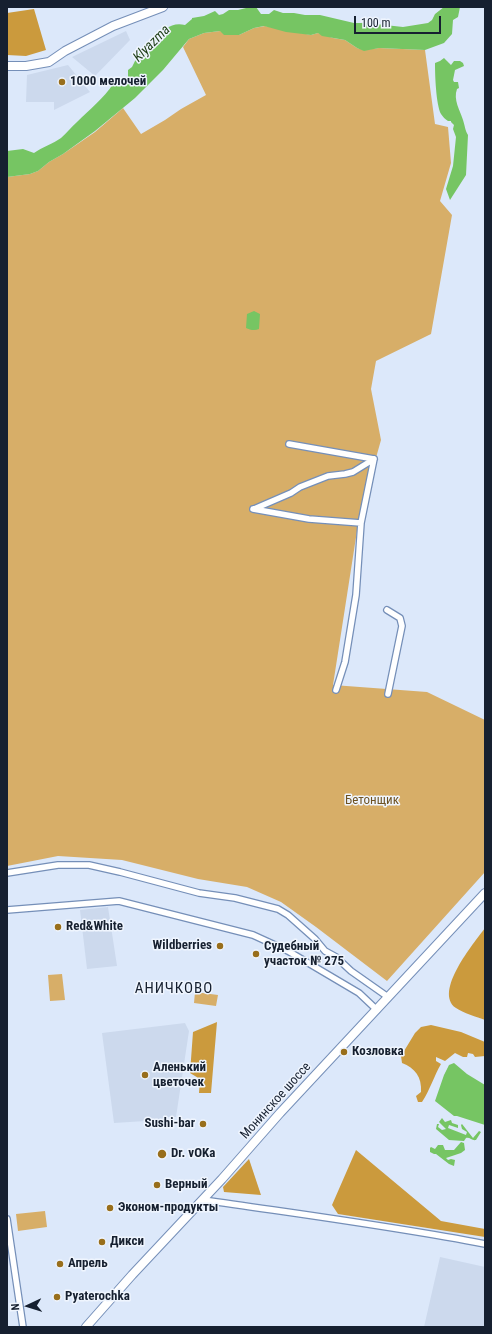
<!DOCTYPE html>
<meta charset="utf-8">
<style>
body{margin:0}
#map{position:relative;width:492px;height:1334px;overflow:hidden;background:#dce8fa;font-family:"Roboto Condensed",sans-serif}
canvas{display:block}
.frame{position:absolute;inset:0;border:8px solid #162030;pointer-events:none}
.north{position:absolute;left:8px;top:1286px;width:40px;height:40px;-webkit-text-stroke:3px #eff5fe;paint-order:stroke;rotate:266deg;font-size:11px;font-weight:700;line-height:16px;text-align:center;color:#162030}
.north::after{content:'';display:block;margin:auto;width:14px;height:18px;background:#162030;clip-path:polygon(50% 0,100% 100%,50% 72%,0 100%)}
.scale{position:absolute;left:354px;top:16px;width:87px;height:18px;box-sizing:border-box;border:2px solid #162030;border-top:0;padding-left:5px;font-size:12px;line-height:14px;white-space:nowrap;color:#162030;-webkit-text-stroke:3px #eff5fe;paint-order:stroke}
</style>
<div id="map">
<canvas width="492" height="1334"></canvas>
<div class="frame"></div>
<div class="north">N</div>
<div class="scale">100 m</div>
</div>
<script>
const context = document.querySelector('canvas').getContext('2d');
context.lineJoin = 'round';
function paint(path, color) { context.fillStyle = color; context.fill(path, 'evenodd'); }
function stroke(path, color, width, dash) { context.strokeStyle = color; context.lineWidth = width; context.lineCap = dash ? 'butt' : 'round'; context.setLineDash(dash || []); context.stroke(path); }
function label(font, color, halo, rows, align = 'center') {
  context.font = font + ' "Roboto Condensed",sans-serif'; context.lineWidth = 3; context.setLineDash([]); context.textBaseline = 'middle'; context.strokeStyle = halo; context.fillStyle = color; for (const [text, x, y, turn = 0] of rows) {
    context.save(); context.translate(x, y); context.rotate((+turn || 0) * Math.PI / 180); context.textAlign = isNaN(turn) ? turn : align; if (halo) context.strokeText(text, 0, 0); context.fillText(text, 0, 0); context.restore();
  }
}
paint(new Path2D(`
 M 126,31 L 130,40 L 95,76 L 72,57 Z
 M 68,65 L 90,92 L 54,110 L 54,102 L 26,102 L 27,75 Z
 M 108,907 L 117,966 L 87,969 L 80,910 Z
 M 185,1023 L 189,1031 L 176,1117 L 164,1117 L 161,1120 L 114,1123 L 102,1033 Z
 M 440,1257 L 485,1267 L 485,1327 L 424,1327 Z`), '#ccd9ed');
paint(new Path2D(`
 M 265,26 L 311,35 L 318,33 L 333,38 L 345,40 L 357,48 L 364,50 L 379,48 L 425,50 L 435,124 L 448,127 L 451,163 L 440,201 L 452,215 L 431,334 L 376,361 L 371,389 L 381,440 L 359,518 L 333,685 L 427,692 L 485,720 L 485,872 L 387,981 L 316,927 L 281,902 L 247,887 L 198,879 L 122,860 L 58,856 L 7,866 L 7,177 L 30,174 L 38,171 L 49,162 L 63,154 L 95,132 L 123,108 L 141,134 L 165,120 L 181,109 L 206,95 L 183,47 L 189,39 L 204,33 L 220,31 L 239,35 L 254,28 Z
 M 62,974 L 65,1000 L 50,1001 L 48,975 Z
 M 195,992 L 218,995 L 216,1006 L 194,1003 Z
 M 45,1211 L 47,1227 L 18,1231 L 16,1214 Z`), '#d7ae68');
paint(new Path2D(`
 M 34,9 L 46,50 L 26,56 L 7,55 L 7,13 Z
 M 485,928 L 485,1020 C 477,1017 463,1013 456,1008 C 433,992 474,943 485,928 Z
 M 217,1022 L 211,1093 L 199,1093 L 200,1079 L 190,1073 L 193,1032 Z
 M 431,1025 L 461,1032 L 485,1042 L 485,1056 L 475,1057 L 473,1054 L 468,1053 L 467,1057 L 463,1057 L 455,1053 L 445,1061 L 436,1057 L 436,1061 L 441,1064 C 434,1076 430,1090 422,1102 L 418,1102 L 416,1096 L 421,1092 C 422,1077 415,1068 402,1063 L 401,1056 L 415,1033 L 421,1027 Z
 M 356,1150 L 441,1221 L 485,1229 L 485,1237 L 338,1214 L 332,1205 Z
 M 249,1159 L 261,1195 L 224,1192 L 223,1187 Z`), '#cb9a3d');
paint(new Path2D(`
 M 250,7 L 256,7 L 261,14 L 269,14 L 274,10 L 283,13 L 294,13 L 305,15 L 320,15 L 354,23 L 367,23 L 403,27 L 428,23 L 432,20 L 435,14 L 444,7 L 460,7 L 458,17 L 453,20 L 452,34 L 444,43 L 425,50 L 379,48 L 364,51 L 357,48 L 345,40 L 322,36 L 318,33 L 311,35 L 286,32 L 264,26 L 254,28 L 239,35 L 224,35 L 220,31 L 204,33 L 189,39 L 163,70 L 135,98 L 95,131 L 63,154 L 49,162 L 38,171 L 30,174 L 7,177 L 7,151 L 23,149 L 34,153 C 42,147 53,144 61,138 C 67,133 71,127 77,122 C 89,110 104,98 113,84 L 121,85 L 128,81 L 128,70 L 132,67 L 138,55 L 154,37 L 165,34 L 165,29 C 172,25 177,23 185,25 L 192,19 L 192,18 L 204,16 L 215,11 L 219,15 L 223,14 L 229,10 L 238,10 Z
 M 444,58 L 451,65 L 454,61 L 460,61 L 463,63 L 464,66 L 455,70 L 453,80 L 454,82 L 458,82 L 459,88 L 457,89 C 453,100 460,110 463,120 C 465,126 465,130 468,135 L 466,175 L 450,200 L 446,189 L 453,166 L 456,137 L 453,129 L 454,125 L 451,122 L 451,121 L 448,121 C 445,119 443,117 441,114 C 436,104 435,75 435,63 L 440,61 Z
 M 254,311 L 260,314 L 259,329 C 255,331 250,330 246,328 L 247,314 Z
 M 454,1063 L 467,1074 L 485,1085 L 485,1125 L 457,1116 L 454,1116 L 435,1101 L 444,1075 L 449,1065 Z
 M 442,1118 L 445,1122 L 451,1120 L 452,1123 L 458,1125 L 458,1128 L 449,1125 L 448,1128 L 466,1135 L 467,1132 L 462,1129 L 461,1125 L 462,1124 L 473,1138 L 479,1131 L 481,1132 L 476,1140 C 472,1141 470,1137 466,1138 L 464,1141 L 449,1140 L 436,1129 L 437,1124 L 439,1124 L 438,1127 L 442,1130 L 446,1129 L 439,1122 Z
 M 461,1142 L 464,1143 L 465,1150 L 461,1153 L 446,1158 L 448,1160 L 451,1159 L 455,1160 L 454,1166 L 449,1164 L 436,1154 L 434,1154 L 430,1152 L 430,1148 L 431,1147 L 435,1149 L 438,1145 L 443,1145 L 445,1150 L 454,1150 Z`), '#76c563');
const street = new Path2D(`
 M 289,444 L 374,459
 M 253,509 L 309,519 L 361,523 L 356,595 L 345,662 L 336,690
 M 254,509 L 291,493 L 300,487 L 328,476 L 345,474 L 353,472 L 374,459
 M 361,523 L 374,459
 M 387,610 L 400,618 L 402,626 L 388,694
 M 7,873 L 58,865 L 89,865 L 120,872 L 199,893 L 235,898 L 278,909 L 288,915 L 315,939 L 325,951 L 336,957 L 351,971 L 388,997
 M 7,910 L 119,901 L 253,935 L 288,951 L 359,993 L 377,1010
 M 204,1200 C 298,1214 392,1226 485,1244
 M 7,1219 L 23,1327`);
const secondary = new Path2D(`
 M 7,66 L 26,66 L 49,62 L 65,51 L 113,26 L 163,7
 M 86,1327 L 132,1275 L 222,1179 L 280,1113 L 485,893`);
stroke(street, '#758fb8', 8);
stroke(secondary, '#758fb8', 10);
stroke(street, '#fff', 5.5);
stroke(secondary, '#fff', 8);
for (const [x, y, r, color] of [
 [62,82,4,"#986e1b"],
 [58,927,4,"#986e1b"],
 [220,946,4,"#986e1b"],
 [256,954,4,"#986e1b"],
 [344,1052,4,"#986e1b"],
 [145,1075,4,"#986e1b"],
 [203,1124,4,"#986e1b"],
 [162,1154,5,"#986e1b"],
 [157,1185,4,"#986e1b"],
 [110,1208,4,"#986e1b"],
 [102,1242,4,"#986e1b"],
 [60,1264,4,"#986e1b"],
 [57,1297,4,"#986e1b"]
]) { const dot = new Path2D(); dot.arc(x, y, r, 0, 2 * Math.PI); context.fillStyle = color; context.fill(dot); stroke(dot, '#eff5fe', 1.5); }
label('bold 13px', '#162030', '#eff5fe', [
 ["1000 мелочей",70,82],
 ["Red&White",66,927],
 ["Wildberries",212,946,"right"],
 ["Судебный",264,947],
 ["участок № 275",264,962],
 ["Козловка",352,1052],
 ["Аленький",153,1068],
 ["цветочек",153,1083],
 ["Sushi-bar",195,1124,"right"],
 ["Dr. vOKa",171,1154],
 ["Верный",165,1185],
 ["Эконом-продукты",118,1208],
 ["Дикси",110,1242],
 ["Апрель",68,1264],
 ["Pyaterochka",65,1297]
], 'left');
label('13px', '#6d5222', '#eff5fe', [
 ["Бетонщик",372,801]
]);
label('13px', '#162030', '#eff5fe', [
 ["Монинское шоссе",276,1101,-48]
]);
label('italic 14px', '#1d3c15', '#eff5fe', [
 ["Klyazma",152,44,-45]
]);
context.letterSpacing = '1px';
label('15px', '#162030', '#eff5fe', [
 ["АНИЧКОВО",174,989]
]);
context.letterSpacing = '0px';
</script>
